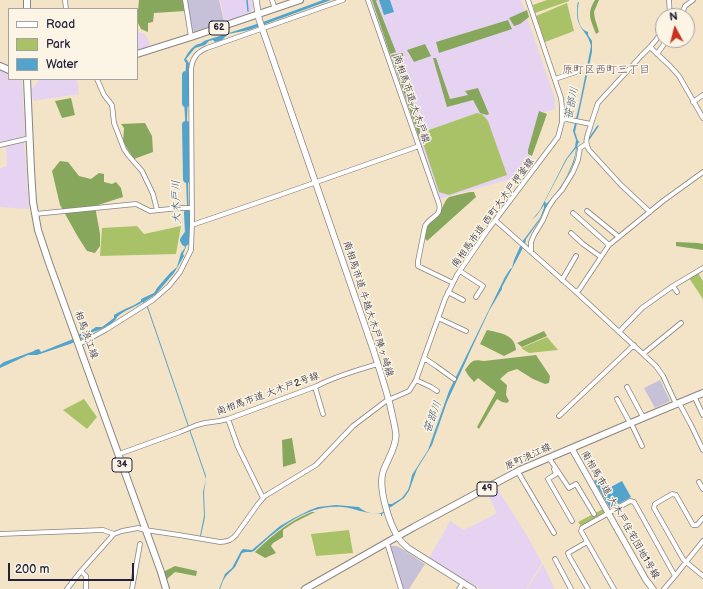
<!DOCTYPE html>
<meta charset="utf-8">
<style>
body{margin:0}
#map{position:relative;width:703px;height:589px;overflow:hidden;background:#f3e4c7;font-family:"Balsamiq Sans",sans-serif}
canvas{display:block}
.legend{position:absolute;left:8px;top:8px;width:130px;height:72px;box-sizing:border-box;background:#fcf5e5;border:1px solid #a5a1a1;margin:0;padding:5px 7px;list-style:none;font-size:12px;color:#22223b}
.legend li{display:flex;align-items:center;gap:8px;height:20px}
.legend b{width:20px;border:1px solid #a5a1a1}
.north{position:absolute;left:655px;top:8px;width:40px;height:40px;box-sizing:border-box;background:#fcf5e5;border:1px solid #a5a1a1;border-radius:50%;rotate:353deg;font-size:11px;font-weight:700;line-height:16px;text-align:center;color:#22223b}
.north::after{content:'';display:block;margin:auto;width:14px;height:18px;background:#c8321e;clip-path:polygon(50% 0,100% 100%,50% 72%,0 100%)}
.scale{position:absolute;left:8px;top:563px;width:126px;height:18px;box-sizing:border-box;border:2px solid #22223b;border-top:0;padding-left:5px;font-size:12px;line-height:14px;white-space:nowrap;color:#22223b;-webkit-text-stroke:3px #fcf5e5;paint-order:stroke}
</style>
<div id="map">
<canvas width="703" height="589"></canvas>
<ul class="legend">
<li><b style="height:5px;background:#fff"></b>Road</li>
<li><b style="height:11px;background:#aac267"></b>Park</li>
<li><b style="height:11px;background:#52a4cd"></b>Water</li>
</ul>
<div class="north">N</div>
<div class="scale">200 m</div>
</div>
<script>
const context = document.querySelector('canvas').getContext('2d');
context.lineJoin = 'round';
function paint(path, color) { context.fillStyle = color; context.fill(path, 'evenodd'); }
function stroke(path, color, width, dash) { context.strokeStyle = color; context.lineWidth = width; context.lineCap = dash ? 'butt' : 'round'; context.setLineDash(dash || []); context.stroke(path); }
function label(font, color, halo, rows, align = 'center') {
  context.font = font + ' "Balsamiq Sans","Klee One",sans-serif'; context.lineWidth = 3; context.setLineDash([]); context.textBaseline = 'middle'; context.strokeStyle = halo; context.fillStyle = color; for (const [text, x, y, turn = 0] of rows) {
    context.save(); context.translate(x, y); context.rotate((+turn || 0) * Math.PI / 180); context.textAlign = isNaN(turn) ? turn : align; if (halo) context.strokeText(text, 0, 0); context.fillText(text, 0, 0); context.restore();
  }
}
paint(new Path2D(`
 M 220,0 L 252,0 L 253,8 L 251,12 L 225,23 Z
 M 370,0 L 521,0 L 555,99 L 555,109 L 545,112 L 526,169 L 518,177 L 439,199 Z
 M 137,32 L 145,34 L 151,46 L 137,51 Z
 M 0,70 L 9,73 L 9,79 L 20,79 L 22,82 L 25,136 L 0,143 Z
 M 48,79 L 77,79 L 79,94 L 33,101 L 31,90 L 39,80 Z
 M 24,140 L 29,209 L 0,207 L 0,168 L 7,166 L 6,145 Z
 M 497,488 L 529,539 L 542,563 L 526,589 L 480,589 L 429,558 L 450,521 L 464,530 L 497,513 L 487,493 Z
 M 543,564 L 555,589 L 527,589 Z`), '#e5d3f1');
paint(new Path2D(`
 M 187,0 L 219,0 L 224,21 L 194,32 L 192,31 Z
 M 660,380 L 670,401 L 655,408 L 644,388 Z
 M 389,546 L 396,546 L 399,547 L 425,564 L 409,589 L 402,589 Z`), '#c7c0d9');
paint(new Path2D(`
 M 547,0 L 569,0 L 569,1 L 535,13 L 533,5 Z
 M 567,3 L 574,31 L 545,42 L 536,16 Z
 M 477,113 L 482,114 L 488,121 L 507,175 L 449,195 L 439,192 L 423,143 L 427,136 L 426,131 Z
 M 137,226 L 144,234 L 181,226 L 176,254 L 100,256 L 102,228 Z
 M 698,273 L 703,281 L 703,299 L 689,278 Z
 M 547,337 L 558,350 L 529,353 L 521,348 Z
 M 84,399 L 97,417 L 87,429 L 63,410 Z
 M 603,509 L 604,511 L 603,514 L 581,526 L 578,522 Z
 M 349,530 L 353,553 L 316,556 L 311,534 Z`), '#aac267');
paint(new Path2D(`
 M 139,0 L 183,0 L 185,11 L 154,13 L 153,22 L 148,23 L 148,32 L 141,29 L 137,21 Z
 M 372,0 L 377,0 L 376,1 L 396,52 L 390,54 Z
 M 595,0 L 599,0 L 594,12 L 595,19 L 599,32 L 596,34 C 591,20 586,14 595,0 Z
 M 527,10 L 529,17 L 520,24 L 514,26 L 509,18 Z
 M 508,20 L 512,29 L 439,53 L 436,42 Z
 M 425,44 L 431,56 L 414,62 L 407,50 Z
 M 403,53 L 404,62 L 400,68 L 419,122 L 421,143 L 391,55 Z
 M 433,58 L 436,58 L 450,99 L 468,95 L 465,91 L 478,88 L 489,114 L 487,115 L 480,113 L 473,100 L 447,107 Z
 M 71,98 L 75,115 L 62,118 L 55,101 Z
 M 539,111 L 547,114 L 532,156 L 528,154 L 528,150 Z
 M 145,123 L 152,136 L 153,152 L 134,159 L 123,142 L 124,128 L 121,124 Z
 M 60,161 L 68,162 L 79,176 L 91,179 L 99,173 L 104,174 L 104,182 L 112,184 L 116,182 L 121,188 L 123,197 L 95,206 L 100,234 L 100,246 L 95,253 L 87,251 L 78,237 L 60,205 L 52,171 Z
 M 470,192 L 474,192 L 476,197 L 427,241 L 424,237 L 426,227 L 439,214 L 446,200 L 449,197 Z
 M 676,242 L 698,243 L 703,244 L 703,250 L 676,246 Z
 M 487,330 C 500,333 515,334 516,350 L 504,356 L 480,344 Z
 M 544,331 L 547,336 L 522,347 L 517,343 Z
 M 536,355 L 550,376 L 549,383 L 545,384 L 533,379 L 517,369 L 508,372 L 500,379 L 507,385 L 506,395 L 509,401 L 507,403 L 502,402 L 497,399 L 479,429 L 477,427 L 496,392 L 478,378 L 474,382 L 468,375 L 465,370 C 472,361 472,359 484,361 Z
 M 292,438 L 296,463 L 283,467 L 282,440 Z
 M 312,512 L 315,512 L 295,522 L 283,530 L 283,537 L 273,543 L 271,546 L 276,553 L 265,558 L 255,552 C 267,540 280,529 295,520 C 300,517 306,514 312,512 Z
 M 175,566 L 197,571 L 196,576 L 175,572 L 167,579 L 163,572 Z`), '#87a85c');
paint(new Path2D(`
 M 323,0 L 331,0 L 249,30 L 228,34 L 222,40 L 215,42 L 213,40 L 209,41 L 205,45 L 195,48 L 186,59 L 189,63 L 187,119 L 189,234 L 185,240 L 186,247 L 183,254 L 184,256 L 174,273 L 156,294 L 144,302 L 148,307 L 206,476 L 206,479 L 204,492 L 205,517 L 201,536 L 200,536 L 204,516 L 203,492 L 206,479 L 205,476 L 147,307 L 143,302 C 135,307 125,310 118,316 C 116,318 116,320 114,321 C 112,324 106,326 103,328 C 96,332 87,333 79,337 L 84,338 L 70,344 L 37,355 L 28,355 L 0,368 L 0,365 L 4,362 L 34,351 L 35,350 L 39,349 L 41,352 L 73,339 L 77,335 L 90,331 L 96,327 L 102,327 L 114,318 L 114,315 C 123,309 132,307 141,301 L 141,299 L 154,293 L 157,288 L 170,273 L 177,267 L 181,253 L 185,248 L 184,240 L 188,234 L 186,178 L 187,158 L 185,140 L 187,138 L 186,134 L 184,100 L 187,87 L 185,83 L 186,63 L 184,60 C 187,54 191,47 198,44 C 204,42 199,45 204,41 L 263,22 Z
 M 379,0 L 390,0 L 394,12 L 384,15 Z
 M 578,2 L 579,2 C 577,9 577,22 582,28 C 583,30 586,31 588,32 L 588,35 L 592,41 L 592,52 L 575,132 L 578,141 L 580,142 L 578,143 L 574,162 L 570,171 L 560,188 L 549,202 L 539,221 L 526,239 L 525,244 L 515,263 L 502,287 L 502,289 L 489,311 L 469,354 L 466,361 L 447,402 L 432,445 L 417,469 L 409,491 L 404,498 L 391,507 L 390,507 L 386,512 L 382,514 L 382,516 L 381,516 L 381,514 C 368,515 355,508 342,507 C 307,504 279,528 254,551 C 250,553 246,551 242,553 L 235,567 L 226,576 L 223,581 L 220,589 L 219,589 L 225,574 L 232,568 L 241,551 L 243,549 L 252,550 L 280,526 L 294,518 L 310,510 L 318,507 L 336,505 L 359,507 C 363,511 374,516 381,513 C 384,512 386,509 388,507 L 388,504 L 392,504 L 402,498 L 408,490 L 410,484 L 412,475 L 428,450 L 449,391 L 505,277 L 510,269 L 512,268 L 514,260 L 522,242 L 540,218 L 544,208 L 544,205 L 537,215 L 532,220 L 540,210 L 566,159 L 575,147 L 576,140 L 573,131 L 580,102 L 591,46 C 588,31 576,29 577,11 C 577,8 577,5 578,2 ZM 576,148 C 575,165 559,193 546,204 L 545,201 L 567,159 Z
 M 603,476 L 609,488 L 622,481 L 631,497 L 611,508 L 610,508 L 594,481 Z`), '#52a4cd');
stroke(new Path2D(`
 M 247,0 L 248,11
 M 589,139 L 598,126`), '#52a4cd', 1.5);
stroke(new Path2D(`
 M 186,103 L 186,75
 M 186,125 L 187,179
 M 185,242 L 184,240 L 189,233 L 188,213`), '#52a4cd', 8);
const street = new Path2D(`
 M 65,0 L 66,9
 M 185,0 L 191,37
 M 272,0 L 275,9
 M 368,0 L 439,204 C 442,217 430,216 425,226 L 418,261 L 418,266 L 453,283
 M 528,0 L 561,98 L 562,108 L 562,122 L 563,120 L 566,119 L 591,124 C 589,133 583,141 589,150 L 621,185 L 650,212
 M 669,0 L 670,16
 M 681,16 L 685,6 L 693,0
 M 651,46 L 652,49 L 670,66 L 679,76 L 703,118
 M 657,54 L 667,40
 M 97,79 L 104,95 L 112,105 L 114,123 L 124,149 L 128,155 L 142,171 L 153,194 L 157,210
 M 555,79 L 576,72
 M 693,102 L 703,95
 M 591,124 L 598,103 L 641,56 L 651,46 L 663,31
 M 0,145 L 30,138
 M 587,211 L 619,237
 M 573,213 L 609,245
 M 35,214 L 136,204 L 150,211 L 180,208 L 192,208
 M 495,220 L 576,292
 M 192,225 L 274,197 L 419,146
 M 571,233 L 583,244 L 601,257
 M 531,252 L 531,242 L 534,235 L 543,220 L 548,208 L 554,199 L 562,190 L 573,172 L 578,160 L 580,148 L 586,144
 M 460,271 L 483,286 L 476,297
 M 562,280 L 576,256
 M 673,286 L 703,268
 M 448,292 L 463,300
 M 438,318 L 466,331
 M 619,332 L 642,308 L 673,286 L 677,292
 M 79,344 L 89,339 L 107,329 L 153,300 L 169,286 L 180,272 L 191,250 L 192,225 L 191,70 C 192,58 197,52 207,48 L 343,0
 M 643,354 L 681,323
 M 424,358 L 436,366 L 454,379
 M 416,380 L 431,387 L 437,391
 M 315,387 L 323,414
 M 627,387 L 643,417
 M 694,396 L 703,415
 M 617,399 L 630,423
 M 679,403 L 691,425 L 703,450
 M 676,404 L 663,376 L 656,366 L 576,292 L 579,290 L 609,245 L 663,201 L 703,172
 M 559,416 L 634,345
 M 228,419 L 238,447 L 263,498
 M 631,423 L 642,446
 M 119,454 L 180,432 L 197,425 L 205,423 L 219,421 L 228,419 L 317,386 C 336,376 358,370 378,364
 M 549,458 L 569,488 L 576,484 L 594,514
 M 554,469 L 556,474 L 548,479 L 572,521
 M 518,472 L 554,533
 M 699,482 L 703,489
 M 703,518 L 697,525 L 693,525 L 676,495 L 672,494 L 655,504 L 654,508 L 683,559 L 686,562 L 703,541
 M 0,534 L 103,530 L 114,534 L 122,531 L 138,528 L 145,530 L 179,535 L 220,542 C 226,542 232,540 236,535 L 258,504 L 265,496 L 316,465 L 353,426 L 386,401 L 409,391 L 416,380 L 445,299 L 457,275 L 487,231 L 558,137 L 562,122
 M 587,542 L 568,553 L 569,556 L 588,589
 M 387,543 L 401,589
 M 555,559 L 571,589
 M 81,571 L 86,576 L 86,589
 M 675,576 L 686,562 L 703,576
 M 67,589 L 81,571 L 114,534
 M 132,589 L 140,544
 M 459,589 L 463,583
 M 614,589 L 581,531 L 582,528 L 630,501 L 634,502 L 675,576 L 664,589`);
const secondary = new Path2D(`
 M 256,0 L 259,19 L 373,349 C 379,368 385,386 390,405 C 392,415 395,425 396,435 C 396,448 387,460 383,472 C 378,488 389,523 398,537 C 400,541 404,544 408,548 L 473,589
 M 572,449 L 646,580 L 653,589`);
const primary = new Path2D(`
 M 27,9 L 27,0
 M 137,54 L 191,37 L 300,0
 M 0,66 L 9,70
 M 27,79 L 31,170 L 33,202 L 38,230 L 49,263 L 161,572 L 166,589
 M 305,589 L 414,527 L 520,470 L 645,417 L 703,393`);
stroke(street, '#8a8381', 5.5);
stroke(secondary, '#8a8381', 7);
stroke(primary, '#8a8381', 8);
stroke(street, '#fff', 4);
stroke(secondary, '#fff', 5.5);
stroke(primary, '#fff', 6);
for (const [x, y, w] of [
 [219,28,20],
 [122,465,20],
 [487,489,20]
]) { const box = new Path2D(); box.roundRect(x - w / 2, y - 7, w, 14, 3); context.fillStyle = '#fcf5e5'; context.fill(box); stroke(box, '#22223b', 1); }
label('bold 9px', '#22223b', null, [
 ["62",219,28],
 ["34",122,465],
 ["49",487,489]
]);
label('10px', '#22223b', '#fcf5e5', [
 ["南相馬市道 大木戸線",411,99,71],
 ["南相馬市道 西町大木戸押釜線",493,213,-54],
 ["南相馬市道 牛越大木戸陣ヶ崎線",368,309,72],
 ["相馬浪江線",86,335,70],
 ["南相馬市道 大木戸2号線",268,394,-20],
 ["原町浪江線",528,457,-25],
 ["南相馬市道 大木戸住宅団地1号線",620,515,60]
]);
label('11px', '#5c4f6b', '#fcf5e5', [
 ["原町区西町三丁目",606,70]
]);
label('italic 11px', '#355675', '#fcf5e5', [
 ["笹部川",572,103,-79],
 ["大木戸川",177,202,-91],
 ["笹部川",433,417,-70]
]);
</script>
